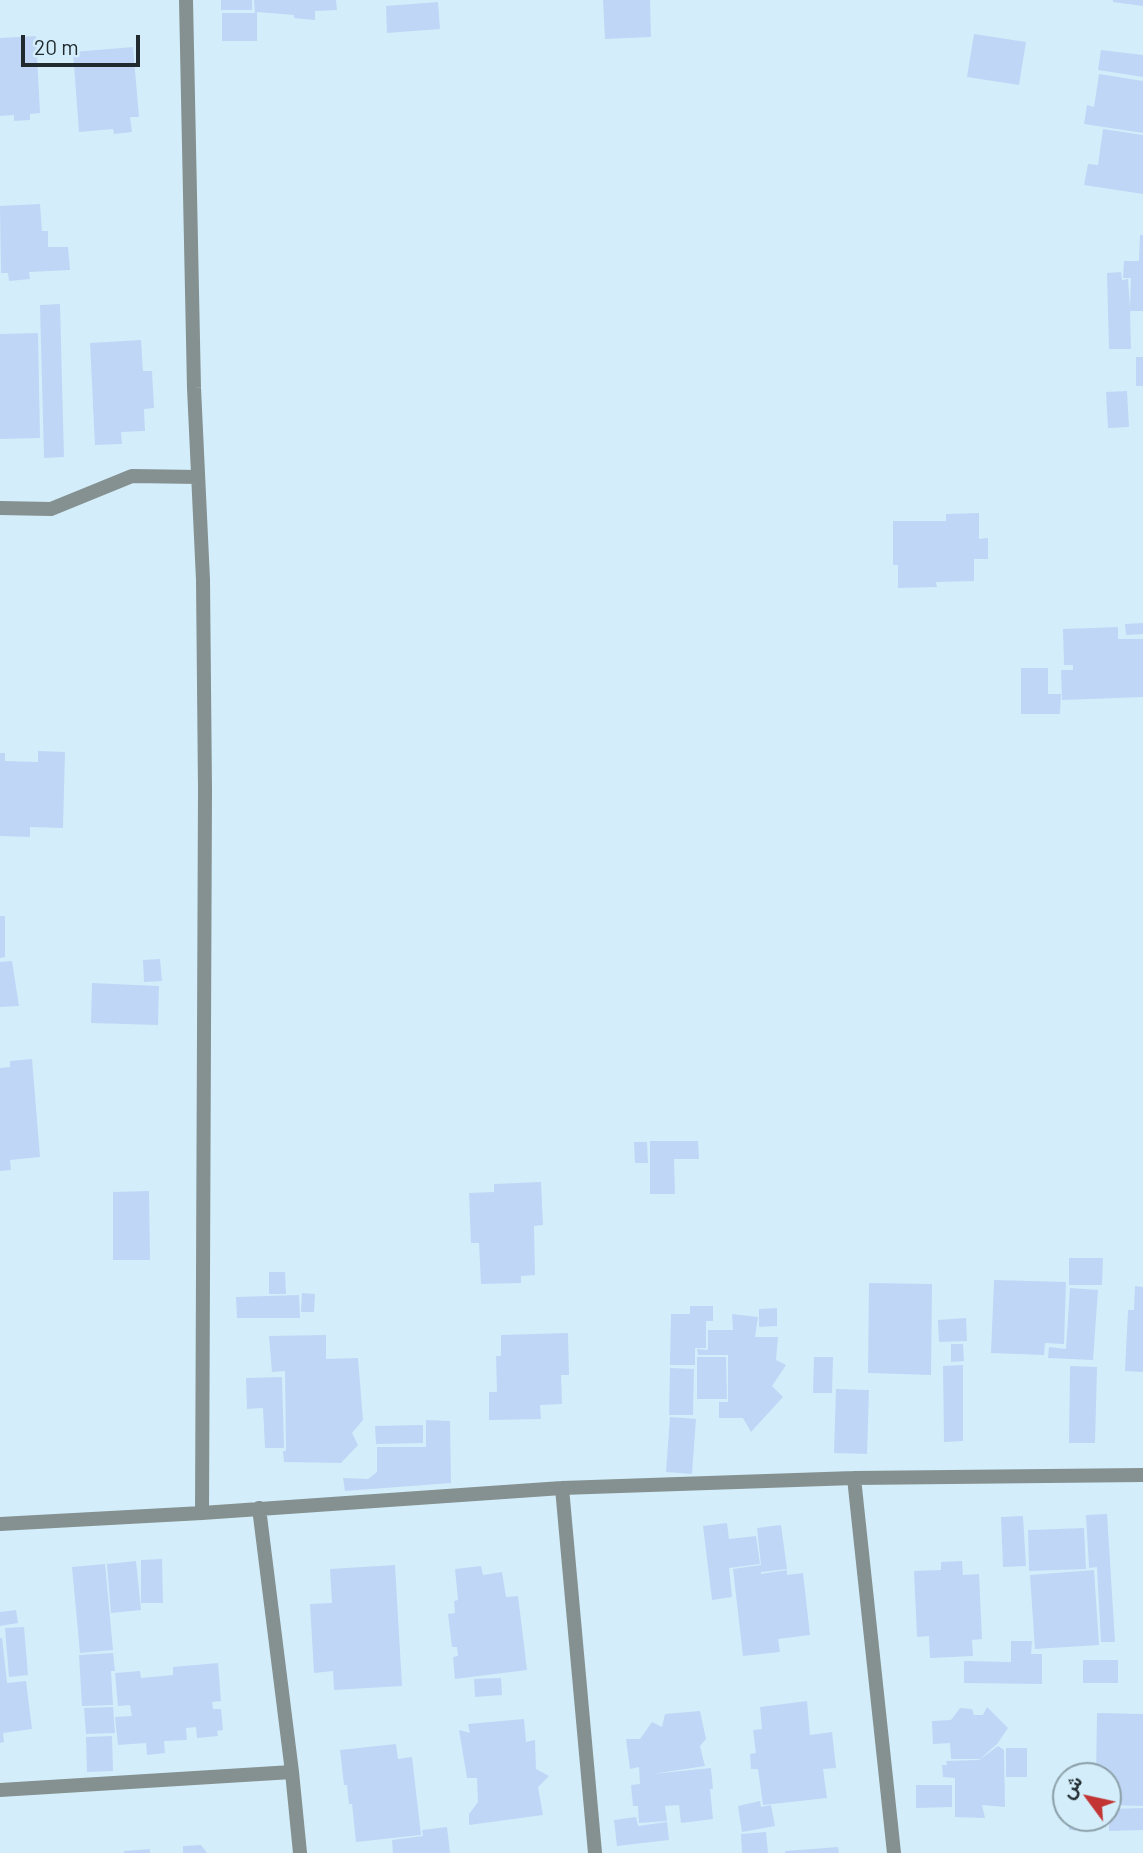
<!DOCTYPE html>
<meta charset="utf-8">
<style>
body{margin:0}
#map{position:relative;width:1143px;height:1853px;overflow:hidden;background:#d3eefa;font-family:Barlow,Vazirmatn,sans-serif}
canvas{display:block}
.north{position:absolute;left:1052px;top:1762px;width:70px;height:70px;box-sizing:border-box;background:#d3eefa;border:2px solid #8ca0a9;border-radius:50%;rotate:303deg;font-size:19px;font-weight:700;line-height:28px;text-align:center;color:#212b2f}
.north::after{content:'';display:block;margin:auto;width:24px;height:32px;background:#c33434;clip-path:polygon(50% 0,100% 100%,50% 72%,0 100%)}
.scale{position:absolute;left:21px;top:35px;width:119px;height:32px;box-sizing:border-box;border:4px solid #212b2f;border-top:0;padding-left:9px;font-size:21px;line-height:24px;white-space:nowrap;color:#212b2f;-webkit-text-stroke:5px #d3eefa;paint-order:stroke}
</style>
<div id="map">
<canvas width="1143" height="1853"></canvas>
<div class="north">ش</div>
<div class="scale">20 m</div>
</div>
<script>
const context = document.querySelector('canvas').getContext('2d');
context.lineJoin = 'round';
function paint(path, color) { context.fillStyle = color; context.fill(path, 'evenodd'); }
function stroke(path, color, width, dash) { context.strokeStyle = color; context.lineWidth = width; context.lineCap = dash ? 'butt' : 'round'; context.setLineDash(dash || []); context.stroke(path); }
paint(new Path2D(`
 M 221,0 L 252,0 L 252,10 L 221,10 Z
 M 254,0 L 336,0 L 337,10 L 315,11 L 315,20 L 294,18 L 294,15 L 257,12 L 257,41 L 222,41 L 222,13 L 255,13 Z
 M 603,0 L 650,0 L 651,37 L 605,39 Z
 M 1113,0 L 1143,0 L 1143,6 L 1113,2 Z
 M 438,2 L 440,29 L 387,33 L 386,6 Z
 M 974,34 L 1026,42 L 1019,85 L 967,77 Z
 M 36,36 L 40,113 L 30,114 L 30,120 L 14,121 L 14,115 L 0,116 L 0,38 Z
 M 133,47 L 139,117 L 130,117 L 132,132 L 114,134 L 113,129 L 79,132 L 73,52 Z
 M 1101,50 L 1143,55 L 1143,77 L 1098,70 Z
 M 1099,74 L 1143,81 L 1143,133 L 1084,124 L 1087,105 L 1094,107 Z
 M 1103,129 L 1143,135 L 1143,194 L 1084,185 L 1088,164 L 1098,165 Z
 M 40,204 L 42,231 L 48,231 L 48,247 L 68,247 L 70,270 L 29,272 L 30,279 L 9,281 L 8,273 L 1,273 L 0,206 Z
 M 1140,235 L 1143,235 L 1143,311 L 1130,311 L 1131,349 L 1109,349 L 1107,273 L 1121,272 L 1122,280 L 1128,279 L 1130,308 L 1131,278 L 1123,278 L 1124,261 L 1139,261 Z
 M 60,304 L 64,457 L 44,458 L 40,305 Z
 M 38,333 L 40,438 L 0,439 L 0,334 Z
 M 141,340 L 143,371 L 152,371 L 154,408 L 144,409 L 145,431 L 121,432 L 122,444 L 95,445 L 90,343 Z
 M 1136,357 L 1143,357 L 1143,386 L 1136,386 Z
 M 1127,391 L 1129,427 L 1108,428 L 1106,392 Z
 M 979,513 L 979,539 L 988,538 L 988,559 L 974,559 L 974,581 L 936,582 L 937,587 L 898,588 L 898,565 L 893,565 L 893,521 L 946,521 L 946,514 Z
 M 1143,623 L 1143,634 L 1126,635 L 1125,624 Z
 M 1118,627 L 1118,639 L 1143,639 L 1143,697 L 1062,700 L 1061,670 L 1073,670 L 1073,665 L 1064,665 L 1063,629 Z
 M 1021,668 L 1048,668 L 1048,694 L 1061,694 L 1060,714 L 1021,714 Z
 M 38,751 L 65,752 L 63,828 L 30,827 L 30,837 L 0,836 L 0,753 L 5,753 L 5,761 L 38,762 Z
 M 0,916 L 5,916 L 5,957 L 0,958 Z
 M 160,959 L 162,981 L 144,982 L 143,960 Z
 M 12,961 L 19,1006 L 0,1007 L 0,962 Z
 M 92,983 L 159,986 L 158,1025 L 91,1023 Z
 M 32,1059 L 40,1157 L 10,1160 L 11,1170 L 0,1171 L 0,1068 L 10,1067 L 10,1061 Z
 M 650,1141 L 698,1141 L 699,1159 L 674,1159 L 675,1194 L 650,1194 Z
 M 634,1142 L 647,1142 L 648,1163 L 635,1163 Z
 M 541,1182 L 543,1225 L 534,1226 L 535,1275 L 521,1276 L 521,1283 L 481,1284 L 479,1243 L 471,1243 L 469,1193 L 494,1192 L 494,1184 Z
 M 149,1191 L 150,1260 L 113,1260 L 113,1192 Z
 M 1069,1258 L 1103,1258 L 1102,1285 L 1069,1285 Z
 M 269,1272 L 285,1272 L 286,1294 L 269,1294 Z
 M 994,1280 L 1066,1282 L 1064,1344 L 1045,1343 L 1044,1355 L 991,1353 Z
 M 869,1283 L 932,1284 L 931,1375 L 868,1373 Z
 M 1135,1286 L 1143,1287 L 1143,1372 L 1125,1371 L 1128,1310 L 1134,1310 Z
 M 1070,1288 L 1098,1290 L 1093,1360 L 1048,1358 L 1049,1347 L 1066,1349 Z
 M 302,1293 L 315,1294 L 314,1312 L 301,1312 Z
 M 299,1295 L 300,1318 L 237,1318 L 236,1297 Z
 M 690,1306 L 713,1306 L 713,1321 L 706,1321 L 706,1348 L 695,1348 L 695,1365 L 670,1365 L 671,1314 L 690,1314 Z
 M 777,1308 L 777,1326 L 759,1327 L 759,1309 Z
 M 732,1314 L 758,1317 L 755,1337 L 778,1337 L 776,1360 L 786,1365 L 772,1386 L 783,1397 L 751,1432 L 743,1418 L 719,1418 L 719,1402 L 728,1402 L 728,1355 L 698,1355 L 697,1349 L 708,1350 L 708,1330 L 733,1330 Z
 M 966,1318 L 967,1341 L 939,1342 L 938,1320 Z
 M 568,1333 L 569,1375 L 561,1375 L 562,1404 L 540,1405 L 541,1419 L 489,1420 L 489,1392 L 497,1392 L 496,1356 L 501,1356 L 501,1335 Z
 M 326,1335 L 326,1359 L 358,1358 L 363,1420 L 352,1433 L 358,1445 L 341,1463 L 284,1462 L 283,1451 L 286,1451 L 285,1371 L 272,1372 L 269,1336 Z
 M 951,1344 L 963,1344 L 964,1361 L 951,1362 Z
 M 697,1357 L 726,1357 L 727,1399 L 697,1399 Z
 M 814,1357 L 833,1357 L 832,1393 L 813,1393 Z
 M 963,1365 L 963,1441 L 944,1442 L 943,1366 Z
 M 1070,1366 L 1097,1367 L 1095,1443 L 1069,1443 Z
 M 670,1368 L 694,1369 L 693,1415 L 669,1415 Z
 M 282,1377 L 284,1448 L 265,1448 L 263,1408 L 247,1409 L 246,1378 Z
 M 836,1389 L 869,1390 L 867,1454 L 834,1453 Z
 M 670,1417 L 696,1419 L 692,1474 L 666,1472 Z
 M 426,1420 L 450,1421 L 451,1483 L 345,1491 L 343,1478 L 368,1479 L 377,1472 L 377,1447 L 426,1447 Z
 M 423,1425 L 423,1443 L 376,1444 L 375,1426 Z
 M 1107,1514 L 1115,1642 L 1101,1642 L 1097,1567 L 1089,1568 L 1086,1515 Z
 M 1023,1516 L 1026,1566 L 1003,1567 L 1001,1517 Z
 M 727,1523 L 729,1539 L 756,1536 L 760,1564 L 729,1568 L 732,1597 L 712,1600 L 703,1526 Z
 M 781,1525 L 787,1569 L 761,1572 L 761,1574 L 787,1570 L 787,1575 L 803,1573 L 810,1635 L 778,1639 L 780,1652 L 743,1656 L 733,1569 L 761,1565 L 757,1528 Z
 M 1084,1528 L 1086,1569 L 1029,1571 L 1028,1530 Z
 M 162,1559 L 163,1603 L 141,1603 L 141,1560 Z
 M 136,1561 L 141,1610 L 111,1613 L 107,1564 Z
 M 962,1561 L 963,1575 L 979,1574 L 982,1639 L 972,1640 L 973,1656 L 930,1658 L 929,1636 L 917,1637 L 914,1571 L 941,1570 L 941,1562 Z
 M 105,1564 L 113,1650 L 80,1653 L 72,1567 Z
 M 395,1565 L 402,1686 L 334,1690 L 333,1671 L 314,1673 L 310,1604 L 332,1603 L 330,1569 Z
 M 481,1566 L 483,1575 L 502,1572 L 506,1597 L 518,1596 L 527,1670 L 455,1679 L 453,1657 L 458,1656 L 457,1647 L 452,1647 L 448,1614 L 455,1613 L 454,1601 L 458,1600 L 455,1569 Z
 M 1094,1570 L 1099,1645 L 1035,1649 L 1030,1575 Z
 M 16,1610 L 18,1623 L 0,1626 L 0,1612 Z
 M 24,1627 L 28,1675 L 9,1677 L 5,1628 Z
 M 0,1638 L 2,1638 L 7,1683 L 26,1681 L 32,1729 L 3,1733 L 4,1742 L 0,1743 Z
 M 1011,1641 L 1032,1641 L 1031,1654 L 1042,1654 L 1042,1684 L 964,1683 L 964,1661 L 1011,1662 Z
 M 113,1653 L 115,1671 L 111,1671 L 113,1705 L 82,1706 L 79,1655 Z
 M 1083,1660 L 1118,1660 L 1118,1683 L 1083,1683 Z
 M 218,1663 L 221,1701 L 212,1702 L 213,1709 L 221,1709 L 223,1730 L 217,1731 L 218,1736 L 197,1738 L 196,1727 L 186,1728 L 187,1740 L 164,1741 L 165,1753 L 147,1755 L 146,1743 L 118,1745 L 115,1717 L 132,1716 L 130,1705 L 118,1706 L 115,1673 L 140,1671 L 141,1678 L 173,1675 L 173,1667 Z
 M 501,1678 L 502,1695 L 475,1697 L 474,1679 Z
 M 807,1701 L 810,1735 L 832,1732 L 836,1768 L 823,1769 L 827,1798 L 763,1805 L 758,1769 L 751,1769 L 750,1754 L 756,1753 L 753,1730 L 762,1729 L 760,1707 Z
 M 113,1707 L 115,1733 L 86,1734 L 84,1708 Z
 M 987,1707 L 1008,1728 L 997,1744 L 980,1759 L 951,1759 L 950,1743 L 933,1744 L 932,1721 L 951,1720 L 960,1708 L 972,1709 L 974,1715 L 983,1715 Z
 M 700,1711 L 706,1739 L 700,1746 L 705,1766 L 652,1774 L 711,1768 L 713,1789 L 710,1789 L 713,1819 L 681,1823 L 679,1805 L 665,1806 L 667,1821 L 639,1823 L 638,1806 L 633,1806 L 631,1785 L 640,1784 L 639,1767 L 630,1769 L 626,1739 L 640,1739 L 652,1722 L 662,1727 L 665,1714 Z
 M 1097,1713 L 1143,1714 L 1143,1806 L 1108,1805 L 1108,1776 L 1096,1776 Z
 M 524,1719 L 526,1742 L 535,1740 L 536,1769 L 549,1776 L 538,1787 L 543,1815 L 469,1825 L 469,1814 L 478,1802 L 477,1778 L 467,1778 L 459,1730 L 470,1733 L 468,1724 Z
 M 112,1736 L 113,1771 L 87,1772 L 86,1737 Z
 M 396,1744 L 398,1759 L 412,1757 L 421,1835 L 356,1842 L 352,1804 L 349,1804 L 347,1785 L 344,1785 L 340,1750 Z
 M 998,1746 L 1004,1750 L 1005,1807 L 982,1805 L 985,1818 L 955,1817 L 955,1778 L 943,1777 L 942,1765 L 947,1765 L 946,1761 L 979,1760 Z
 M 1006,1748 L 1027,1748 L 1027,1777 L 1006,1777 Z
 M 916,1785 L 952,1785 L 952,1807 L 916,1808 Z
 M 760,1801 L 761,1807 L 771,1805 L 775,1826 L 742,1832 L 738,1806 Z
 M 1143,1808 L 1143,1830 L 1109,1831 L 1109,1809 Z
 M 636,1817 L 638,1826 L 667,1822 L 669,1840 L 617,1846 L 614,1820 Z
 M 1069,1818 L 1092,1818 L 1092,1831 L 1069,1830 Z
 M 447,1827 L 450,1853 L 393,1853 L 392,1840 L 423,1836 L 422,1830 Z
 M 766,1832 L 768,1853 L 742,1853 L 741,1834 Z
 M 201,1845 L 207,1853 L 183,1853 L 183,1846 Z
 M 838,1847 L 839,1853 L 785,1853 L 785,1851 Z
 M 150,1849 L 150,1853 L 124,1853 L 124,1851 Z`), '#c0d6f6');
stroke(new Path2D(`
 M 186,0 L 194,388 L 203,580 L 205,790 L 202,1513
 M 0,508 L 51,509 L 132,476 L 198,477
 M 854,1478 L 894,1853
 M 562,1488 L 595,1853
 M 259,1508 L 292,1772 L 300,1853
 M 0,1524 L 202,1513 L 562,1488 L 854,1478 L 1143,1475
 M 0,1790 L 292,1772`), '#849190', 14);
</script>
